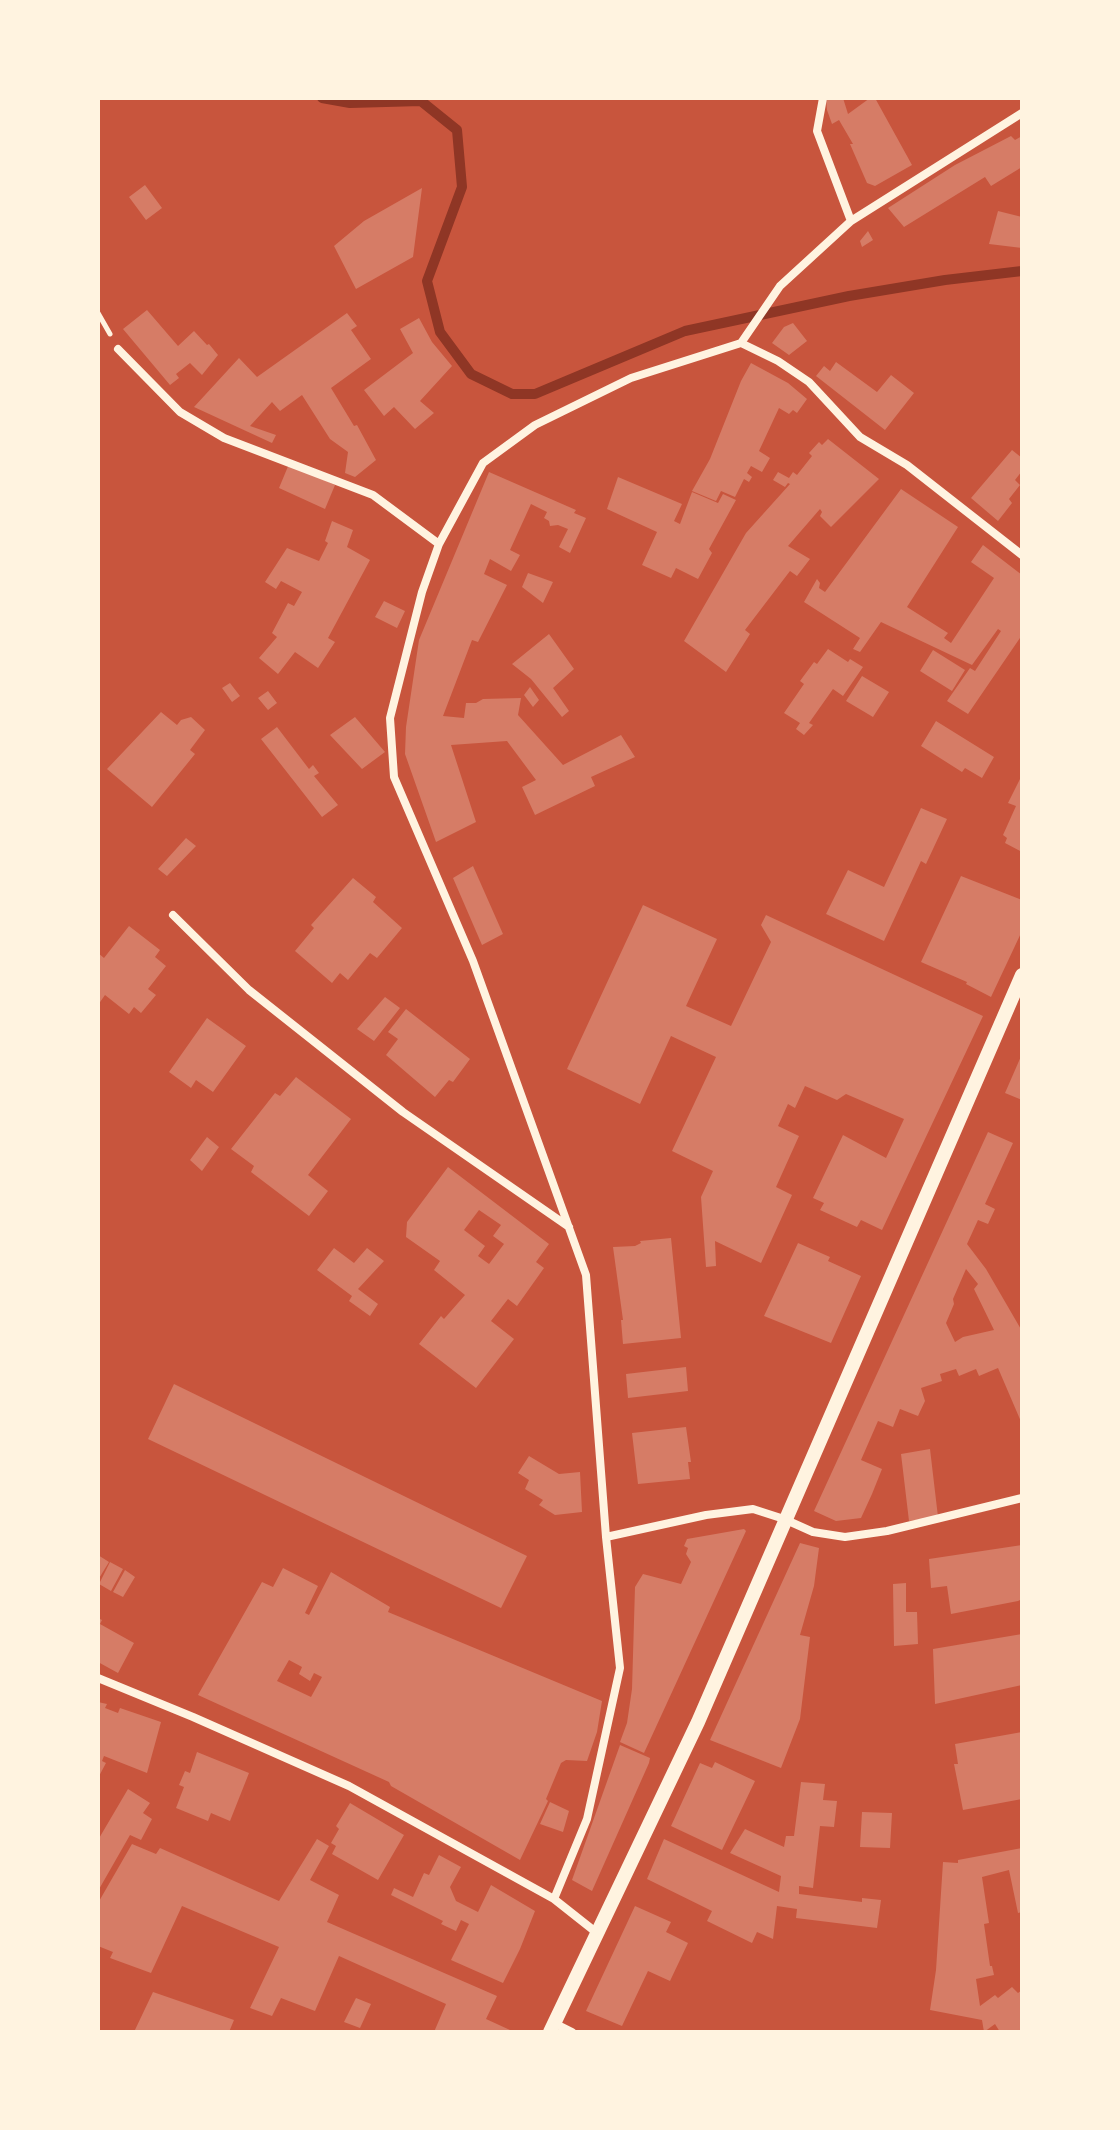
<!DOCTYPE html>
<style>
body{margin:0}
#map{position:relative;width:1120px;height:2130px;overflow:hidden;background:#c8553d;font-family:"PT Sans Narrow",sans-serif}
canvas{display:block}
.frame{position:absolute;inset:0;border:100px solid #fff3e0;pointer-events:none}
</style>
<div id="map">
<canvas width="1120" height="2130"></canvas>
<div class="frame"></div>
</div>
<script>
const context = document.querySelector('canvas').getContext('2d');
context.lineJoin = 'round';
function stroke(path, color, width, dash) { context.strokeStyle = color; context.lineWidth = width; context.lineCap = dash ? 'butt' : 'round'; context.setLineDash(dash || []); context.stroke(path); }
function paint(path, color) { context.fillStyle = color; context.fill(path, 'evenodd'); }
stroke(new Path2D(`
 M 322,98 L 350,103 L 421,101 L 457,130 L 462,187 L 427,281 L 440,332 L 471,374 L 512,394 L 535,394 L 685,331 L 849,296 L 945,280 L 1022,271`), '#8f3625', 10);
paint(new Path2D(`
 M 826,98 L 843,98 L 848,114 L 870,98 L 875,98 L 912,165 L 875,186 L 867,183 L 850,144 L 853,144 L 839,120 L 832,124 L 827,110 Z
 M 1011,136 L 1015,140 L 1022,136 L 1022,167 L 991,186 L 985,177 L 904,227 L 888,208 L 955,165 Z
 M 145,185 L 162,208 L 146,220 L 129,197 Z
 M 422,188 L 413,257 L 356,289 L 334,246 L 364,221 Z
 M 998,211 L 1022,217 L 1022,248 L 989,244 Z
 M 868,231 L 873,240 L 862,247 L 860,241 Z
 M 147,310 L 178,346 L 194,331 L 207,345 L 209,344 L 218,355 L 202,375 L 190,363 L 176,374 L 179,378 L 170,385 L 123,329 Z
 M 347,313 L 357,326 L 351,330 L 371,359 L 331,388 L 354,426 L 357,425 L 376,460 L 355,477 L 345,473 L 348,452 L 330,439 L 302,395 L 280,411 L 272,402 L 250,426 L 276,435 L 272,443 L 194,407 L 239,358 L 257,377 Z
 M 419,318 L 432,342 L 452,366 L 420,401 L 434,413 L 415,429 L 394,407 L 384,416 L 364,390 L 413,353 L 400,329 Z
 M 793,323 L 807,341 L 789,355 L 772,343 L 784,327 Z
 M 836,362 L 877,392 L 891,375 L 914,393 L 885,430 L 816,376 L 824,366 L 830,371 Z
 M 751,363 L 788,383 L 807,399 L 797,413 L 793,410 L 789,414 L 779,408 L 759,451 L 770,458 L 762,472 L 751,466 L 747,473 L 752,477 L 749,482 L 744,479 L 735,497 L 721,491 L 716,501 L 692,491 L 710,459 L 741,381 Z
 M 828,439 L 879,479 L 831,527 L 820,516 L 822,512 L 820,509 L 788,546 L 810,559 L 797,576 L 790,571 L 745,630 L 750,634 L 726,672 L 684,641 L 746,533 L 790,484 L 788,483 L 785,487 L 773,480 L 778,472 L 789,478 L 793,472 L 797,475 L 812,456 L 809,453 L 819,442 L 822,445 Z
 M 1012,450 L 1022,458 L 1022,471 L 1015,480 L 1020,485 L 1009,499 L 1012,503 L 998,521 L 971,498 Z
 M 289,464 L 335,485 L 325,509 L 279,488 Z
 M 489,472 L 576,510 L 574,513 L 586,518 L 570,553 L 559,547 L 568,529 L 558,525 L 550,526 L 549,521 L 544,518 L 547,512 L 531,504 L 510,550 L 520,555 L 511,571 L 490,559 L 484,574 L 507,585 L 478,642 L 472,640 L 443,716 L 464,718 L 466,703 L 476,703 L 483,699 L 521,698 L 518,715 L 563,765 L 621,735 L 635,757 L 591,777 L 595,786 L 535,815 L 522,787 L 536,780 L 507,741 L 451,745 L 476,822 L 436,842 L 405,754 L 406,727 L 419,640 Z
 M 618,477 L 682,504 L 674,521 L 680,524 L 692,492 L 718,503 L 723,494 L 736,500 L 709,549 L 712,553 L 698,579 L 676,568 L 671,578 L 642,565 L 657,532 L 607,509 Z
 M 901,489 L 958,527 L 907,607 L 948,633 L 944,638 L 951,643 L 994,578 L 971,562 L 983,545 L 1022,575 L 1022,635 L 968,714 L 947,701 L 970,668 L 975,671 L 1001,631 L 998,629 L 972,665 L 881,622 L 860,652 L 853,649 L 860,638 L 804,602 L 817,579 L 820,583 L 819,588 L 825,592 Z
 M 332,521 L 353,530 L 347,547 L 370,560 L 328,638 L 335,642 L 318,668 L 295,652 L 278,674 L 259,658 L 277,637 L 272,633 L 288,603 L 294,606 L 302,592 L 281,581 L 276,589 L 265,582 L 287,548 L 319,561 L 328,543 L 325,541 Z
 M 528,573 L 553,582 L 543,603 L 522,587 Z
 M 384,601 L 405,611 L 397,628 L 375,617 Z
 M 549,634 L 574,669 L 553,688 L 569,711 L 562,717 L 531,679 L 512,664 Z
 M 828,649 L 848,662 L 850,659 L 863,667 L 843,696 L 833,689 L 809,723 L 813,725 L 804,735 L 796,729 L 800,723 L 784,713 L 804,684 L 800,681 L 814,662 L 817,664 Z
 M 933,650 L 965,670 L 952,691 L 920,671 Z
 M 862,676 L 889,692 L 873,717 L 846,701 Z
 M 230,683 L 240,696 L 232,702 L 222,688 Z
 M 530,687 L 539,700 L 533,707 L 524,695 Z
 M 268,691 L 277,703 L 268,710 L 258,698 Z
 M 161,712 L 177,725 L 181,720 L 191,717 L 205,730 L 190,750 L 195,754 L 152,807 L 107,769 Z
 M 355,717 L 385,752 L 362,769 L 330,735 Z
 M 936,721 L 994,757 L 982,778 L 965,768 L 962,772 L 921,746 Z
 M 277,727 L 309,769 L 313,765 L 319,773 L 314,776 L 338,805 L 322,817 L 261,739 Z
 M 1022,775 L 1022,852 L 1005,843 L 1007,838 L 1003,835 L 1016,806 L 1008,803 Z
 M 921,808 L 947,819 L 926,864 L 921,861 L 884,941 L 826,914 L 848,870 L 884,887 Z
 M 186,838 L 196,846 L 167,876 L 158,869 Z
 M 473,866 L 503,934 L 482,945 L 453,878 Z
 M 961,876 L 1022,900 L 1022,931 L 991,997 L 966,984 L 967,982 L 921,962 Z
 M 353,878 L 376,897 L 373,902 L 402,928 L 377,958 L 370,953 L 348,980 L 340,973 L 332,983 L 295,951 L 314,928 L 311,925 Z
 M 643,905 L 717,939 L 686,1006 L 731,1026 L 771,942 L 761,925 L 766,915 L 983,1016 L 882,1230 L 861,1220 L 857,1227 L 820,1210 L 824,1203 L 813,1198 L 843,1135 L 886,1158 L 904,1119 L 846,1094 L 837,1100 L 805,1086 L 795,1108 L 788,1104 L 778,1126 L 799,1136 L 776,1187 L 792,1195 L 761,1263 L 715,1241 L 716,1266 L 706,1267 L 701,1197 L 713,1171 L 672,1151 L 716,1057 L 671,1036 L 640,1104 L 567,1069 Z
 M 129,926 L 160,950 L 155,957 L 166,966 L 148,989 L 156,995 L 141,1013 L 134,1007 L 129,1014 L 105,995 L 98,1005 L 98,953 L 104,958 Z
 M 385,997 L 400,1008 L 374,1041 L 357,1029 Z
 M 406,1009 L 470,1059 L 453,1082 L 449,1080 L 435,1097 L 386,1055 L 398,1039 L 388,1032 Z
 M 207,1018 L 246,1046 L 213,1092 L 196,1080 L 191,1088 L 169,1072 Z
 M 1022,1054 L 1022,1100 L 1005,1093 Z
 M 296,1077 L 351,1119 L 308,1175 L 328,1191 L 309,1216 L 251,1172 L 254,1166 L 231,1149 L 275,1093 L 280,1096 Z
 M 988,1132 L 1013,1143 L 985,1204 L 995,1209 L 988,1224 L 978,1220 L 967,1244 L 986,1269 L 1022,1331 L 1022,1424 L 998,1368 L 979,1376 L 976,1369 L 959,1376 L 956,1369 L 940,1374 L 942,1381 L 921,1388 L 925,1401 L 918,1416 L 900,1409 L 893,1427 L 878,1421 L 861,1460 L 882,1469 L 872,1494 L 861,1518 L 836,1521 L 814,1511 ZM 966,1269 L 978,1284 L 974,1289 L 994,1330 L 963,1337 L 955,1342 L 946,1323 L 954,1304 L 953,1299 Z
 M 207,1137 L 219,1147 L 202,1171 L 190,1160 Z
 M 448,1167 L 549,1244 L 536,1262 L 544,1268 L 517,1306 L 508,1299 L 491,1321 L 514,1339 L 476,1388 L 419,1344 L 441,1316 L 444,1319 L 465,1295 L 434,1270 L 440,1261 L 406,1237 L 407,1222 ZM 479,1210 L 501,1225 L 493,1236 L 504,1244 L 489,1264 L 478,1256 L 485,1246 L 464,1230 Z
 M 671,1238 L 681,1338 L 623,1344 L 621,1320 L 623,1320 L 613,1247 L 635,1246 L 641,1243 L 640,1241 Z
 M 798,1243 L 830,1257 L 828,1261 L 861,1276 L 831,1343 L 764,1316 Z
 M 334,1248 L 354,1263 L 367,1248 L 384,1261 L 358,1289 L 378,1304 L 370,1316 L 349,1301 L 352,1296 L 317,1270 Z
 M 686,1367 L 688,1391 L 628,1398 L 626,1374 Z
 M 174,1384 L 527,1556 L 501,1608 L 148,1439 Z
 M 686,1427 L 691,1462 L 688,1462 L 690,1479 L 638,1484 L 632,1433 Z
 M 930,1449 L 938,1517 L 909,1521 L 901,1454 Z
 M 529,1456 L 559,1474 L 580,1472 L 582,1512 L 555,1515 L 539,1505 L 543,1500 L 525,1489 L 529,1480 L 518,1473 Z
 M 744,1529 L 746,1531 L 644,1753 L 620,1742 L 627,1723 L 632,1689 L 635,1587 L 643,1574 L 681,1584 L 691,1562 L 686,1554 L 688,1548 L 684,1546 L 687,1539 Z
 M 800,1543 L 819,1548 L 814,1586 L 800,1635 L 810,1637 L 800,1719 L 781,1768 L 710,1740 Z
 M 1022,1545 L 1022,1599 L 1018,1601 L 951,1614 L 947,1586 L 931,1588 L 929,1559 Z
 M 98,1555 L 109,1562 L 98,1580 Z
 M 110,1562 L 123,1569 L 111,1591 L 99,1584 Z
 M 283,1568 L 318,1586 L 305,1613 L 309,1615 L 331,1572 L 390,1607 L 388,1612 L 602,1701 L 597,1732 L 587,1761 L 566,1760 L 561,1763 L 546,1799 L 548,1801 L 520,1860 L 391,1786 L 389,1782 L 198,1695 L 262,1582 L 273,1587 ZM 289,1660 L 302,1667 L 299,1674 L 310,1681 L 314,1673 L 322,1677 L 311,1697 L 277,1681 Z
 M 125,1570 L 135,1577 L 123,1597 L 113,1592 Z
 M 906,1583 L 906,1612 L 917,1612 L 918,1644 L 894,1646 L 893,1584 Z
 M 98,1618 L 102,1620 L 100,1624 L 134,1643 L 118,1673 L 98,1662 Z
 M 1022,1634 L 1022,1685 L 935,1704 L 933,1649 Z
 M 98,1702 L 107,1704 L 105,1708 L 118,1713 L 120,1708 L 161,1722 L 147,1773 L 104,1756 L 102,1761 L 106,1763 L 98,1778 Z
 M 1022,1732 L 1022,1799 L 963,1810 L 954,1764 L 958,1764 L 955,1744 Z
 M 620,1745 L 650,1758 L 649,1763 L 592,1891 L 572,1880 Z
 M 197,1752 L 249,1773 L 230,1821 L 211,1813 L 208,1821 L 176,1808 L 184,1787 L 179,1785 L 185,1771 L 190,1773 Z
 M 715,1762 L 755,1781 L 722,1850 L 671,1826 L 700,1763 L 712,1768 Z
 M 801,1782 L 825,1784 L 823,1800 L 837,1801 L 834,1827 L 820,1826 L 813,1888 L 799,1886 L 799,1894 L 862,1902 L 862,1898 L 881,1900 L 877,1928 L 796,1918 L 797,1909 L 777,1906 L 773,1939 L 757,1932 L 752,1943 L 707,1921 L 712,1911 L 647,1879 L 664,1839 L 779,1892 L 781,1876 L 730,1853 L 745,1829 L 784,1847 L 786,1836 L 794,1836 Z
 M 128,1789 L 150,1803 L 143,1813 L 152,1819 L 141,1840 L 130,1835 L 98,1891 L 98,1840 Z
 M 550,1802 L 569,1811 L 563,1832 L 540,1824 Z
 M 350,1803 L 404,1835 L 378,1880 L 332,1854 L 336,1846 L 331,1843 L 339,1829 L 336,1826 Z
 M 862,1812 L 892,1813 L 890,1848 L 860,1847 Z
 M 317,1839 L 329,1846 L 310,1880 L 339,1895 L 327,1922 L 497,1996 L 486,2019 L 510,2030 L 509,2032 L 434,2032 L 446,2004 L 339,1956 L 315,2011 L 281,1998 L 272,2016 L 250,2008 L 279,1947 L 182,1906 L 151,1973 L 110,1958 L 113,1952 L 98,1946 L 98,1903 L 132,1844 L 156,1854 L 160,1848 L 279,1901 Z
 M 1022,1848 L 1022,1912 L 1018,1913 L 1009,1870 L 982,1877 L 989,1923 L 984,1924 L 990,1966 L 992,1966 L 994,1975 L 976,1979 L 980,2006 L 995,1995 L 998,1998 L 1012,1987 L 1018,1993 L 1022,1990 L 1022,2032 L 1000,2032 L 995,2024 L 984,2032 L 982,2020 L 930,2010 L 936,1970 L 943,1862 L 958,1863 L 958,1860 Z
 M 439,1855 L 461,1867 L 450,1887 L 456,1901 L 478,1912 L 491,1885 L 535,1911 L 520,1949 L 503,1983 L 451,1960 L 469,1924 L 461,1920 L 456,1931 L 441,1924 L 443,1921 L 391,1895 L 394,1888 L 413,1897 L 424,1873 L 429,1875 Z
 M 635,1906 L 671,1922 L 666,1932 L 688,1943 L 670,1981 L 648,1971 L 622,2026 L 586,2011 Z
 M 153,1992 L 234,2020 L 229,2032 L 134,2032 Z
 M 356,1998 L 371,2004 L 360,2028 L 344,2022 Z`), '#d67c66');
stroke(new Path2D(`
 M 98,313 L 110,334`), '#fff3e0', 5);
stroke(new Path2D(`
 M 823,98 L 817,131 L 851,221
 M 741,343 L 778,361 L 809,382 L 860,437 L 907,465 L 1022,555
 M 118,349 L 180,412 L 224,438 L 373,495 L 439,544
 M 173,915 L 249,990 L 403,1112 L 569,1227
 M 606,1537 L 706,1515 L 753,1509 L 784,1519 L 813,1532 L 845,1537 L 887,1531 L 1022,1498
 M 98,1678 L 193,1717 L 349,1786 L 554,1899 L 597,1933
 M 554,1899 L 587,1819 L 620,1668 L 606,1537 L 586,1275 L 473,961 L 394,777 L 390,718 L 422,592 L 439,544 L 483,463 L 535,425 L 631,378 L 741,343 L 780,286 L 851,221 L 1022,113
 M 554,2023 L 572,2032`), '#fff3e0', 8);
stroke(new Path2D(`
 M 550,2032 L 698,1722 L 1022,975`), '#fff3e0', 14);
</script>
